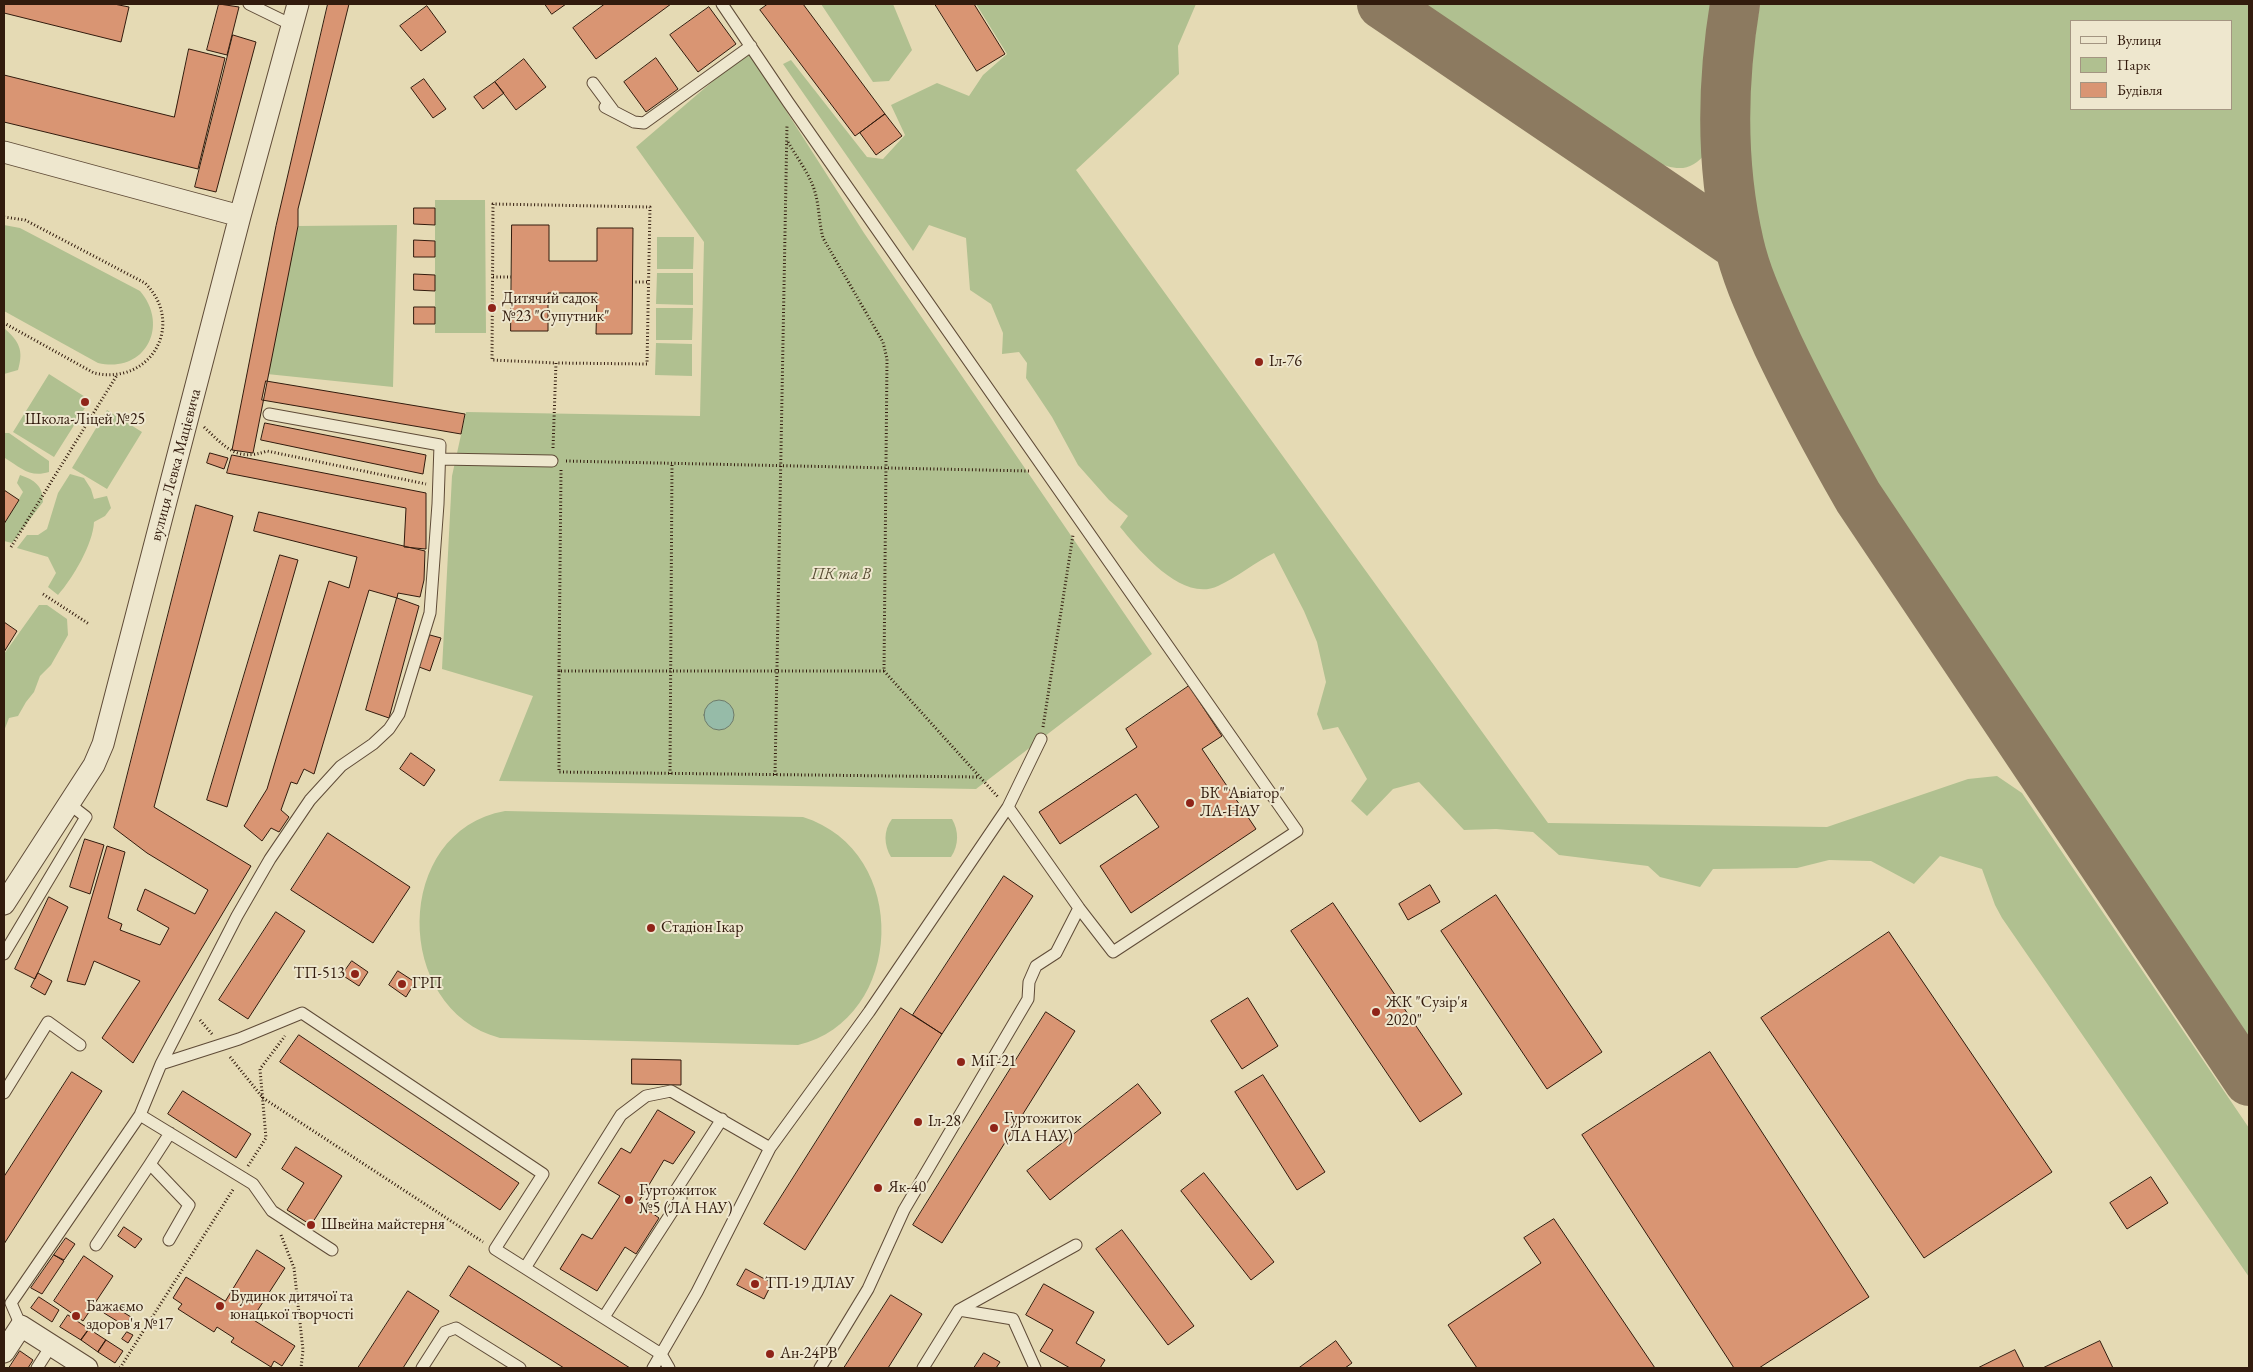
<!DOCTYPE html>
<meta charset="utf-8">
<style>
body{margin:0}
#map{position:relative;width:2253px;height:1372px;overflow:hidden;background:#e5dab4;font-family:"EB Garamond",serif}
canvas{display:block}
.frame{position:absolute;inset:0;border:5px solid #321b0d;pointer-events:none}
.legend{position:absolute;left:2070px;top:20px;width:162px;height:90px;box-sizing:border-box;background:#eee7ce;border:1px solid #a39581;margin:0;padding:6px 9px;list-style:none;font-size:15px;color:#321b0d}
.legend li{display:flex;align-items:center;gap:10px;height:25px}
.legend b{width:25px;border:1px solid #a39581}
</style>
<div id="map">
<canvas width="2253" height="1372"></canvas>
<div class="frame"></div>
<ul class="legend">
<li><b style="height:6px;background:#eee7ce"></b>Вулиця</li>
<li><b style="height:14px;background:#b0c090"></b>Парк</li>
<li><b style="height:14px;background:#d99573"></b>Будівля</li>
</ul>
</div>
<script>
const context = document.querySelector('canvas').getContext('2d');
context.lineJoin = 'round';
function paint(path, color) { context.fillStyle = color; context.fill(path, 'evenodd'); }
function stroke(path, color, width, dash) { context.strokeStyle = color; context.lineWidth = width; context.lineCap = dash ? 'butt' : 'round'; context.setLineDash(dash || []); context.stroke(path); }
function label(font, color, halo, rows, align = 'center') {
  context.font = font + ' "EB Garamond",serif'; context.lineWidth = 4; context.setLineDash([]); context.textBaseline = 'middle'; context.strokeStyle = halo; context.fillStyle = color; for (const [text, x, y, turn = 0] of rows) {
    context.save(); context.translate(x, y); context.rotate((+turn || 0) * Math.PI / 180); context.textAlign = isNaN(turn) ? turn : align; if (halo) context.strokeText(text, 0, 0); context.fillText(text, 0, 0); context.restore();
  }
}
paint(new Path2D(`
 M 821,4 L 893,4 L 912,50 L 889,81 L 873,82 Z
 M 976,4 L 1196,4 L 1178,46 L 1179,74 L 1076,170 L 1548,823 L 1827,827 L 1968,779 L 1997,776 L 2022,793 L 2249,1128 L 2249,1277 L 2002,918 L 1995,905 L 1982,869 L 1940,856 L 1914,884 L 1871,861 L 1829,860 L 1797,868 L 1713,869 L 1700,887 L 1660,877 L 1648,866 L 1559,855 L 1533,832 L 1496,829 L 1464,830 L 1419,782 L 1393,789 L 1367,816 L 1351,801 L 1367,779 L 1338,727 L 1323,730 L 1317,714 L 1326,682 L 1317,642 L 1304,611 L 1274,553 C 1255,562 1238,577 1218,586 C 1182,603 1140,551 1120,527 L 1128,516 L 1109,500 L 1078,465 L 1052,417 L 1026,378 L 1027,363 L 1019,352 L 1002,354 L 1003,333 L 991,304 L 970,290 L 966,238 L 929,225 L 913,251 L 783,64 L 791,60 L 867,157 L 883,159 L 905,135 L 891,105 L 937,83 L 969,96 L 983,75 L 1007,54 Z
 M 1420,4 L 1718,4 L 1712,41 L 1708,151 C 1689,174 1677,170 1651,161 Z
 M 1760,4 L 2249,4 L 2249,1045 L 1875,489 C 1857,457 1836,426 1820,393 C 1781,319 1751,236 1748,151 C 1746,102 1752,52 1760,4 ZM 2072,21 L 2232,21 L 2232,109 L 2072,109 Z
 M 748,51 L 864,233 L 1152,654 L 976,789 L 499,781 L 533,696 L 442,669 L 452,476 L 466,412 L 700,416 L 704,242 L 636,147 Z
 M 435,200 L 485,200 L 486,333 L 435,333 Z
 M 4,225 L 20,228 L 140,291 C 170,326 145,374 98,363 L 4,311 Z
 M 397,225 L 393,387 L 267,374 L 298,226 Z
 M 657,237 L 694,237 L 693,269 L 657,269 Z
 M 657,273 L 693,273 L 693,305 L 656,304 Z
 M 656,308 L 693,308 L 692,340 L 656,340 Z
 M 4,328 C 19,341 24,350 18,370 L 4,374 Z
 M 656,343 L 692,344 L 692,376 L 655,375 Z
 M 49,374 L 90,400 L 54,457 L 13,432 Z
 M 107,410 L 142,432 L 107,489 L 72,468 Z
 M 4,433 L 9,433 L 49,461 L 49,472 C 30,478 21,468 5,458 Z
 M 70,474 L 84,478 L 91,489 L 94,499 L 107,496 L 111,508 L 105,516 L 94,522 C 93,544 73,578 58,595 L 48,587 L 56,573 L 48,557 L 17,548 L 27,535 L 38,535 L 47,529 L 58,493 Z
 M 20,475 C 35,480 43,486 43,502 L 12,543 L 4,541 L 4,525 L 23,492 L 17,483 Z
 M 39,605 L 47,605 L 67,619 L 68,635 L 51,665 L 40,676 L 34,692 L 26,702 L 18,716 L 9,718 L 4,731 L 4,654 Z
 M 505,811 L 803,817 C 912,851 905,1020 798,1045 L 500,1038 C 392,1009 392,831 505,811 Z
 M 892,819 L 952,819 C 959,831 959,845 951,857 L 891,857 C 884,845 883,831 892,819 Z`), '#b0c090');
const water = new Path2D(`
 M704 715a15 15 0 1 1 30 0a15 15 0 1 1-30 0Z`);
paint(water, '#96bba8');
stroke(water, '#6e7b6a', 1);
stroke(new Path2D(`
 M 1382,4 L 1739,246
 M 1735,4 C 1722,83 1721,166 1739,244 C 1747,279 1763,311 1777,343 C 1802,396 1829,446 1858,497 L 2249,1081`), '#8c7a60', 50);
const building = new Path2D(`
 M 4,4 L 114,4 L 129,7 L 121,42 L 4,13 Z
 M 219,4 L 239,7 L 227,55 L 207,50 Z
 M 328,4 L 349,4 L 298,209 L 298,226 L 253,453 L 232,450 L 276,226 Z
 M 545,4 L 566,4 L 552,14 Z
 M 605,4 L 671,4 L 596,59 L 573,28 Z
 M 768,4 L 803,4 L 885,114 L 855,136 L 760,10 Z
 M 935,4 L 974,4 L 1005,54 L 977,71 Z
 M 427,6 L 446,32 L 421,51 L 400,26 Z
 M 709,7 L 736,44 L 698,72 L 670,35 Z
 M 233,35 L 256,42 L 216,192 L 195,187 Z
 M 189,49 L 225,58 L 198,169 L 4,122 L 4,75 L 174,117 Z
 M 656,58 L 678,89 L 646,112 L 624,82 Z
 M 524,59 L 546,87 L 516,110 L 495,82 Z
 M 424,79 L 446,109 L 433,118 L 411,88 Z
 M 495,82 L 504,93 L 483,109 L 474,97 Z
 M 885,114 L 902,136 L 876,155 L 860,133 Z
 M 414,208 L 435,208 L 435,225 L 414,224 Z
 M 512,225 L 549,225 L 549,261 L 597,261 L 597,228 L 633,228 L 632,334 L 596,334 L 597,293 L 548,293 L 548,331 L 511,331 Z
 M 414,240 L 435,241 L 435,257 L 414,257 Z
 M 414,274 L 435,275 L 435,291 L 414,290 Z
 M 414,307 L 435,307 L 435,324 L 414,324 Z
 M 266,381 L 465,414 L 461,434 L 262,400 Z
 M 265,423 L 426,455 L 423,474 L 261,440 Z
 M 210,453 L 228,458 L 224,469 L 207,463 Z
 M 232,455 L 426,493 L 426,549 L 404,547 L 406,508 L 227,473 Z
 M 4,490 L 19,500 L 4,524 Z
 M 196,505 L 233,516 L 154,807 L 251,866 L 133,1063 L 102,1038 L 140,981 L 94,961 L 85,985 L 67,981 L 107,846 L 125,852 L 108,918 L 122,924 L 120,930 L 160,945 L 169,928 L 137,910 L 145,889 L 195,914 L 208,890 L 147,853 L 114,828 Z
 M 259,512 L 425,551 L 424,580 L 420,597 L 398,593 L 397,598 L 369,590 L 314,774 L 304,769 L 297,784 L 291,782 L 281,810 L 289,817 L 279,832 L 271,828 L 262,841 L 244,826 L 267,789 L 329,581 L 349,588 L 357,557 L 254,531 Z
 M 280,555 L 298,560 L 227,807 L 207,800 Z
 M 397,598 L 419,606 L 389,718 L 366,710 Z
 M 4,622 L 17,631 L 4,652 Z
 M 430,635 L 441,638 L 430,671 L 419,667 Z
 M 1189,686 L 1222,736 L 1202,749 L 1256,829 L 1131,913 L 1100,866 L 1159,827 L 1136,794 L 1060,844 L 1039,812 L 1137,747 L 1126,729 Z
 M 411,753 L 435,770 L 424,786 L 400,769 Z
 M 328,833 L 410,887 L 373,943 L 291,890 Z
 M 85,839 L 104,845 L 90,894 L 70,887 Z
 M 1004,876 L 1033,896 L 942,1034 L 913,1015 Z
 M 1430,885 L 1440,902 L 1408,920 L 1399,904 Z
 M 1496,895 L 1602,1052 L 1547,1089 L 1441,931 Z
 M 49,897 L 68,907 L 35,979 L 15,969 Z
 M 1333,903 L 1462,1094 L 1420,1122 L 1291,931 Z
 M 276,912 L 305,931 L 248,1019 L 219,1000 Z
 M 1889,932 L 2052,1172 L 1924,1258 L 1761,1018 Z
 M 352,961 L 368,972 L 359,986 L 342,975 Z
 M 398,971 L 415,982 L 406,997 L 389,985 Z
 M 38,973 L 52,981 L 45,995 L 31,987 Z
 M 1248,998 L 1278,1046 L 1242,1069 L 1211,1021 Z
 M 901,1008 L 942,1034 L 805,1250 L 764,1224 Z
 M 1046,1012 L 1075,1031 L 942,1243 L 913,1225 Z
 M 299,1035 L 519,1183 L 500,1210 L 280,1062 Z
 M 1710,1052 L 1869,1297 L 1759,1368 L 1734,1368 L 1582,1135 Z
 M 632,1059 L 681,1060 L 681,1085 L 632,1084 Z
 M 72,1072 L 102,1091 L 4,1244 L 4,1177 Z
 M 1263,1075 L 1325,1172 L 1297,1190 L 1235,1092 Z
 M 1138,1084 L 1161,1113 L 1050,1200 L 1027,1171 Z
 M 183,1091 L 251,1134 L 236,1158 L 168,1114 Z
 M 658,1110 L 695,1132 L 673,1164 L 664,1160 L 638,1203 L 659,1218 L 636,1254 L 625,1247 L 597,1291 L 560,1269 L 582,1234 L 592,1239 L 620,1196 L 598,1183 L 621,1148 L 630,1153 Z
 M 296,1147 L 342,1176 L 311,1225 L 287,1210 L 304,1183 L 282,1169 Z
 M 1204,1173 L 1274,1262 L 1251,1280 L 1181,1191 Z
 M 2151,1177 L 2168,1203 L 2127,1229 L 2110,1203 Z
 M 1554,1219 L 1655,1368 L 1477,1368 L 1448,1325 L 1541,1263 L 1524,1238 Z
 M 124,1227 L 142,1239 L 135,1248 L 118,1236 Z
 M 1122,1230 L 1194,1326 L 1168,1345 L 1096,1249 Z
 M 66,1238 L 75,1244 L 64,1260 L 54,1255 Z
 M 257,1250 L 285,1268 L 252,1319 L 295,1346 L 282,1366 L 274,1361 L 271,1367 L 231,1342 L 234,1338 L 217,1327 L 214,1332 L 178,1309 L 182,1304 L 173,1298 L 186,1277 L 225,1301 Z
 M 54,1255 L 64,1261 L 42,1294 L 31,1288 Z
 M 84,1256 L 113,1276 L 83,1321 L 54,1301 Z
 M 469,1266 L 630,1368 L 564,1368 L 450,1296 Z
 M 746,1269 L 772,1283 L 764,1299 L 737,1285 Z
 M 1044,1284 L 1094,1312 L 1076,1343 L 1105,1360 L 1100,1368 L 1070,1368 L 1040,1351 L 1053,1330 L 1026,1315 Z
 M 408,1291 L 439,1311 L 403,1368 L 358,1368 Z
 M 891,1295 L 922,1314 L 888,1368 L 844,1368 Z
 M 39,1297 L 59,1310 L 52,1322 L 31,1308 Z
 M 110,1304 L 131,1317 L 125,1326 L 104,1313 Z
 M 68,1315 L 89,1329 L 81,1340 L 60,1327 Z
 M 89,1329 L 106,1340 L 98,1352 L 81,1340 Z
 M 127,1332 L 133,1335 L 128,1343 L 122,1339 Z
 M 106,1340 L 123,1351 L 115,1363 L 98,1352 Z
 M 1336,1341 L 1352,1363 L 1345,1368 L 1299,1368 Z
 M 2100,1341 L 2113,1368 L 2043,1368 Z
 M 2015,1350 L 2024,1368 L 1978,1368 Z
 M 20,1351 L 33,1360 L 28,1368 L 9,1368 Z
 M 984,1353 L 1000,1362 L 996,1368 L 974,1368 Z`);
paint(building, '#d99573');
stroke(building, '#321b0d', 1);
const service = new Path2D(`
 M 249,4 L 292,25
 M 722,4 L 788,102 L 1297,831 L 1113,952 L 1079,908 L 1008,807 L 1041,739
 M 593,83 L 613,110
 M 605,107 L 634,122 L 644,123 L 751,46
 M 440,459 L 552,461
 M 4,954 L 86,817 L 68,803
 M 161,1064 L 239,1039 L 302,1013 L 543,1174 L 495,1249 L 525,1268
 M 4,1093 L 48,1022 L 80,1045
 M 140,1115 L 253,1184 L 272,1211 L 332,1250
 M 169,1240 L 189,1205 L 150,1164 L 170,1133
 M 96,1245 L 150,1164
 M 959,1310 L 1076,1245
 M 604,1317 L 681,1198 L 676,1190 L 722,1119
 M 21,1326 L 11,1303 L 140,1115 L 161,1064 L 237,916 L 270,859 L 310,800 L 341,766 L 373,744 L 389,729 L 399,714 L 430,613 L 438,504 L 440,445 L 269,414
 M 37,1368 L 51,1346
 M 422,1368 L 445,1332 L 456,1328 L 520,1368
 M 653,1368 L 697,1292 L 770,1148 L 869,1012 L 1008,807
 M 669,1368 L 661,1354 L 525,1268 L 621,1115 L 646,1096 L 671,1091 L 770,1148
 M 820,1368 L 868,1289 L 904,1210 L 1028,999 L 1029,982 L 1036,966 L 1056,953 L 1079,908
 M 923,1368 L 959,1310 L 1013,1319 L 1035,1368`);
const minor = new Path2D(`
 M 4,152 L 240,216
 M 4,904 L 94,765 L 103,744 L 240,216 L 298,4
 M 4,1352 L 21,1326 L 87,1368`);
stroke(service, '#5f4b37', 13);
stroke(minor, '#5f4b37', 23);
stroke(new Path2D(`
 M 4,217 L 25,220 L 145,283 C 186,324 151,386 94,373 L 4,323
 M 493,277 L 511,277
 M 632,282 L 648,282
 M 204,427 C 225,447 237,462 267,451 L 426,484
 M 553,448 L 556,363 L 647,364 L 650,207 L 493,204 L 492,360 L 556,363
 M 566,461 L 1029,471
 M 561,470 L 559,671 L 884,671 L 887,359 L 883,342 L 823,238 C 819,223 819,205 815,192 C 810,174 796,157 787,140
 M 11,547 L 117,375
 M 43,594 L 89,624
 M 559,671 L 559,772 L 978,777
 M 884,671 L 998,797
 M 1043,727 L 1073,535
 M 670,774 L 672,464
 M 775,775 L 787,125
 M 200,1020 L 212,1034
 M 230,1057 L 263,1098 L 483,1242
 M 248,1166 L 266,1138 L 260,1069 L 285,1036
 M 281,1235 L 294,1268 L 303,1350 L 301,1368
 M 120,1368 L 234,1188`), '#321b0d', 3, [1, 2.5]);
stroke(service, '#eee7ce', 11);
stroke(minor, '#eee7ce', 21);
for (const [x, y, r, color] of [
 [492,308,5,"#8f2418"],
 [1259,362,5,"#8f2418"],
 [85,402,5,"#8f2418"],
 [1190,803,5,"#8f2418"],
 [651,928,5,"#8f2418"],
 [355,974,5,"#8f2418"],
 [402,984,5,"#8f2418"],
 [1376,1012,5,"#8f2418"],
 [961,1062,5,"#8f2418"],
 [918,1122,5,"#8f2418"],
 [994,1128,5,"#8f2418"],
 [878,1188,5,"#8f2418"],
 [629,1200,5,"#8f2418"],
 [311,1225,5,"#8f2418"],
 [755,1284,5,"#8f2418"],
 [220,1306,5,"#8f2418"],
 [76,1316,5,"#8f2418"],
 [770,1354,5,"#8f2418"]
]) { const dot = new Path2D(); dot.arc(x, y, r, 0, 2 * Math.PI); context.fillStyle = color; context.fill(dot); stroke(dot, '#eee7ce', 2); }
label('16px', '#321b0d', '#eee7ce', [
 ["Дитячий садок",502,299],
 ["№23 \"Супутник\"",502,317],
 ["Іл-76",1269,362],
 ["Школа-Ліцей №25",85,420,"center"],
 ["БК \"Авіатор\"",1200,794],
 ["ЛА-НАУ",1200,812],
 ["Стадіон Ікар",661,928],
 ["ТП-513",345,974,"right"],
 ["ГРП",412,984],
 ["ЖК \"Сузір'я",1386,1003],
 ["2020\"",1386,1021],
 ["МіГ-21",971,1062],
 ["Гуртожиток",1004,1119],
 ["(ЛА НАУ)",1004,1137],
 ["Іл-28",928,1122],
 ["Як-40",888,1188],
 ["Гуртожиток",639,1191],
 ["№5 (ЛА НАУ)",639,1209],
 ["Швейна майстерня",321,1225],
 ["ТП-19 ДЛАУ",765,1284],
 ["Будинок дитячої та",230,1297],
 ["юнацької творчості",230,1315],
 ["Бажаємо",86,1307],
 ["здоров'я №17",86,1325],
 ["Ан-24РВ",780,1354]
], 'left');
label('16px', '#321b0d', '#eee7ce', [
 ["вулиця Левка Мацієвича",176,465,-75]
]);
label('italic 16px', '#584d34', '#eee7ce', [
 ["ПК та В",841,575]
]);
</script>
